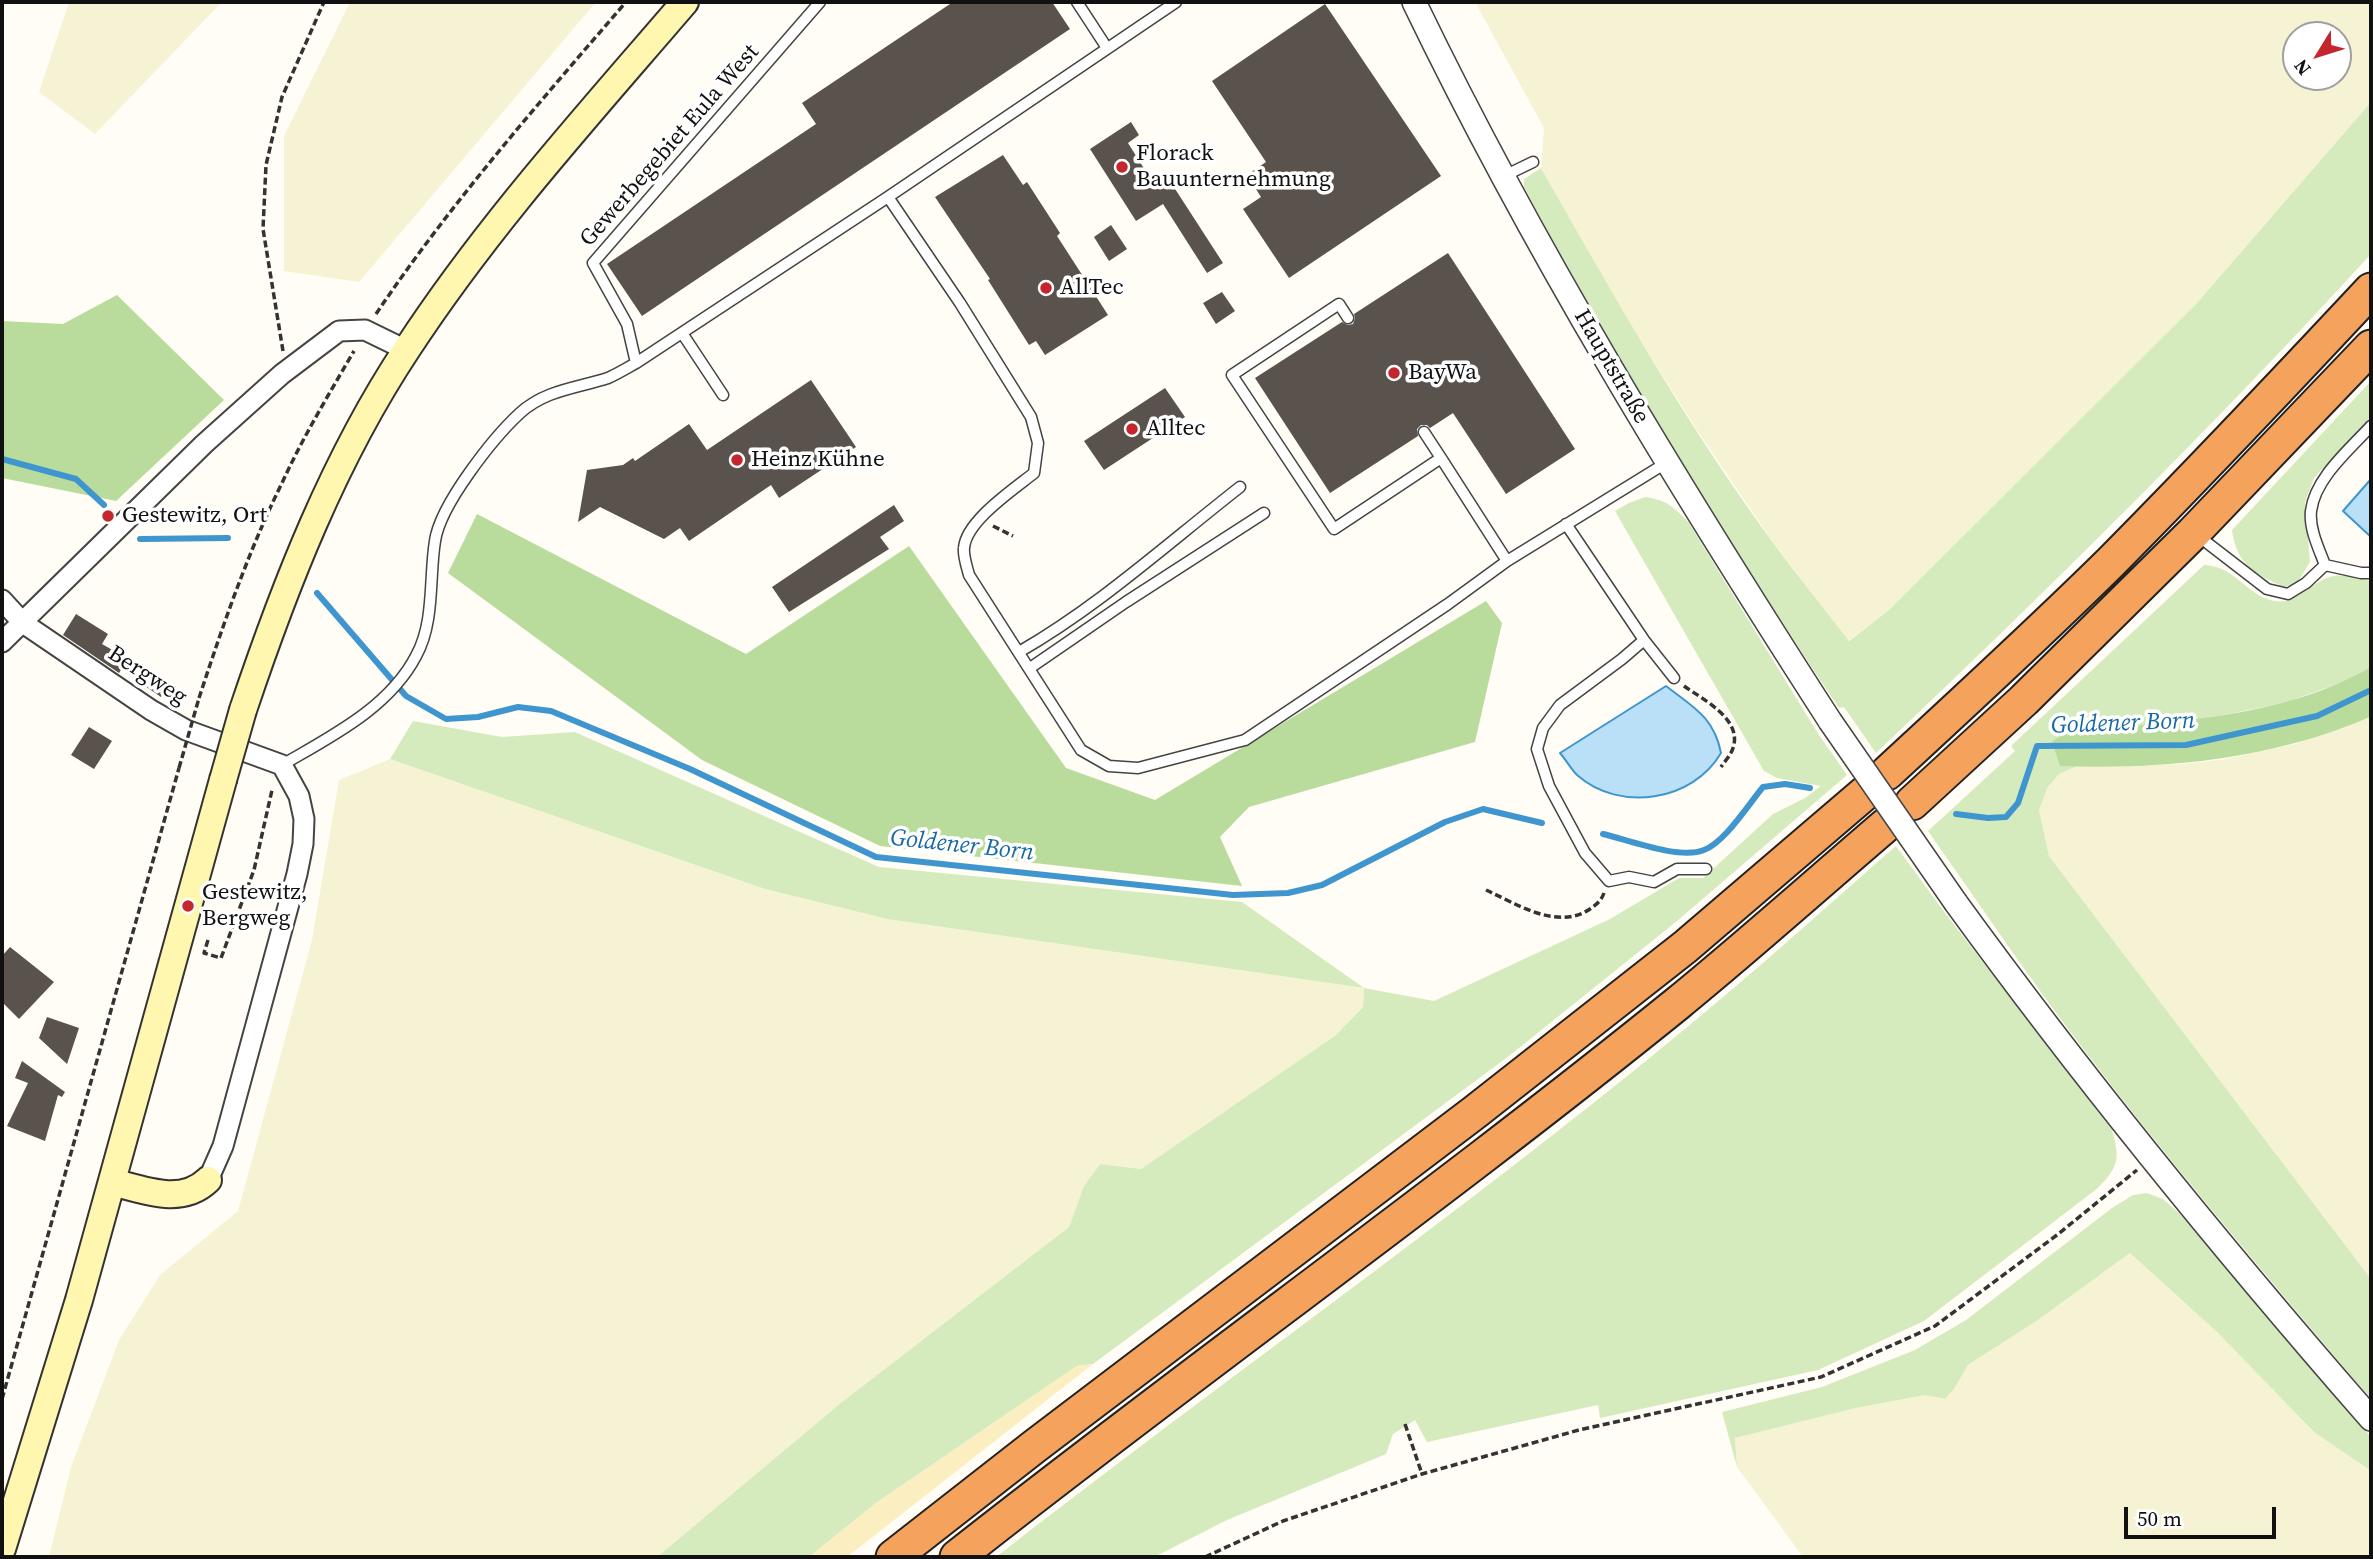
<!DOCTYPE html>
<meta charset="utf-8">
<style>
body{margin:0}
#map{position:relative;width:2373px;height:1559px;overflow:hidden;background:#fffdf5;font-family:"Source Serif 4",serif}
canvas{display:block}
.frame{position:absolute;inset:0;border:4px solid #111;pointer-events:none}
.north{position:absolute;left:2282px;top:21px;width:70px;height:70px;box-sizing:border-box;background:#fff;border:2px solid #a0a0a0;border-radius:50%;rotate:232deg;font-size:19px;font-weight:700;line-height:28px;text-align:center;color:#111}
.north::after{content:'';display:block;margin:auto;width:24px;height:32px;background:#c4262e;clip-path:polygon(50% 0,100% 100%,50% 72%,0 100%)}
.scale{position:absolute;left:2124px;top:1507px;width:152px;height:32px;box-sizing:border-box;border:4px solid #111;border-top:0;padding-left:9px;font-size:21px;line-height:24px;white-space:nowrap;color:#111;-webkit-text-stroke:5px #fff;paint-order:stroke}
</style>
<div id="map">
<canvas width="2373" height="1559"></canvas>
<div class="frame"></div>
<div class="north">N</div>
<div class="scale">50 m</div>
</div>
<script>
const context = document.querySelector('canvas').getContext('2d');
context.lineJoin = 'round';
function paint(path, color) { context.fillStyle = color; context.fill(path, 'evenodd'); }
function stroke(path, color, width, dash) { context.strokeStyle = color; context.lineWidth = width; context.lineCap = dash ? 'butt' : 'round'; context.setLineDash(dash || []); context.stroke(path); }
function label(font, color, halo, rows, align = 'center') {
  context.font = font + ' "Source Serif 4",serif'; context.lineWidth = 7; context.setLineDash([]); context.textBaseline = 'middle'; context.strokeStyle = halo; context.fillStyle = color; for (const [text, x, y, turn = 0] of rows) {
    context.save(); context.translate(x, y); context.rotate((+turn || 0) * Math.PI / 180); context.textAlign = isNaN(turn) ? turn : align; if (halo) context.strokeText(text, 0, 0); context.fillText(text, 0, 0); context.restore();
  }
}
paint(new Path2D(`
 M 69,2 L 222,2 L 95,134 L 39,92 Z
 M 350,2 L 596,2 L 359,282 L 284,271 L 284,136 Z
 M 1475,2 L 2371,2 L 2371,102 L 2197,303 L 1889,610 L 1848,641 L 1770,538 L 1697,430 L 1623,313 L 1541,168 L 1544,128 ZM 2296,35 L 2338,35 L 2338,77 L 2296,77 Z
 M 2371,716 L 2371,1279 L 2049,856 L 2039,810 L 2048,787 L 2059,774 L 2078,766 L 2182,764 L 2220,760 L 2295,744 Z
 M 390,759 L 765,889 L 887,919 L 1364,988 L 1363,1007 L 1336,1035 L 1141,1169 L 1100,1164 L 1084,1186 L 1069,1227 L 842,1402 L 657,1557 L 49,1557 L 71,1467 L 119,1340 L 160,1275 L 238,1211 L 312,940 L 339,780 Z
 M 2130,1253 L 2217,1332 L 2314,1432 L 2371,1471 L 2371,1557 L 1803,1557 L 1737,1467 L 1735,1438 L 1856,1408 L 1925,1395 L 1945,1399 L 1954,1389 L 1968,1365 L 2038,1320 Z`), '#f6f3d4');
paint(new Path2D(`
 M 2371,102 L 2371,254 C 2213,427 2046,592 1876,753 L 1844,707 L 1839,708 C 1726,539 1620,367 1524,187 L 1524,179 L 1541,168 C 1613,295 1685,422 1771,540 C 1796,574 1823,607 1849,641 L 1889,610 L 2197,303 Z
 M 2371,381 L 2371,417 L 2314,478 L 2305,502 L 2310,562 L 2297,583 L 2284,587 C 2255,574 2236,564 2232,530 Z
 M 1645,497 C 1667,500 1674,507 1689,523 L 1817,732 L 1847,775 L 1677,921 L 1509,1056 L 1093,1364 L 1077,1366 L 876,1503 L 809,1557 L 657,1557 L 842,1402 L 1069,1227 L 1084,1186 L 1100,1164 L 1141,1169 L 1336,1035 L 1363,1007 L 1364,988 L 887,919 L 765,889 L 390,759 L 413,721 L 502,737 L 575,732 L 879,867 L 1242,902 L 1364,988 L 1434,1001 L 1610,919 L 1679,878 L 1703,878 L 1773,814 L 1805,798 L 1821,786 L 1777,778 L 1764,771 L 1615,511 L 1629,503 Z
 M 2204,565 C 2236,566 2247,597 2275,601 C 2299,605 2313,579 2334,576 C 2345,574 2360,579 2371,581 L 2371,667 L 2346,681 L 2284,703 L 2224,715 L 2060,765 L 2078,766 L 2059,774 L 2048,787 L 2039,810 L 2049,856 L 2371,1279 L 2371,1399 C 2259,1267 2146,1135 2043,995 C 2004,941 1966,885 1928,831 L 2015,751 L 2011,746 Z
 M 1896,846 L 1945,913 L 2112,1130 C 2120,1159 2119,1166 2098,1188 L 1924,1321 L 1818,1370 L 1600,1418 L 1598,1405 L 1427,1442 L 1415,1420 L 1393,1434 L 1386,1454 L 1227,1520 L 1154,1557 L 996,1557 C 1220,1382 1454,1219 1674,1038 C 1750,976 1823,910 1896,846 Z
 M 2147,1193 L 2163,1199 L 2180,1214 L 2371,1437 L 2371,1471 L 2314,1432 L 2217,1332 L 2130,1253 L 2038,1320 L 1968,1365 L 1954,1389 L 1945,1399 L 1925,1395 L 1856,1408 L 1735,1438 L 1737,1467 L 1722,1412 L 1822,1387 L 1915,1350 L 1966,1320 L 2112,1208 L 2133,1195 Z`), '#d5ebbd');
paint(new Path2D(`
 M 117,295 L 224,400 L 116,501 L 2,478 L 2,321 L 63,324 Z
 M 477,514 L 746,654 L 909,546 L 1066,768 L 1155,800 L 1486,601 L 1502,623 L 1475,742 L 1249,807 L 1220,837 L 1242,886 L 880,846 L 702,760 L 448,573 Z
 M 2371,667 L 2371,716 C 2358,723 2344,727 2331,732 C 2243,762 2153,769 2060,766 L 2052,742 L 2064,733 C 2167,721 2280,720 2371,667 Z`), '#b9dc9c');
paint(new Path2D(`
 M 1093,1364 L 847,1557 L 809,1557 L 876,1503 L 1077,1366 Z`), '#fbeec1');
const water = new Path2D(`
 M 2371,479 L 2371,537 L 2343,511 Z
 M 1666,686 C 1693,707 1714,717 1721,753 C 1693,801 1620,813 1577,775 C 1571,769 1566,760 1560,753 Z`);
paint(water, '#b9e0f7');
stroke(water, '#3f96cf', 2);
stroke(new Path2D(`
 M 2,459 L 76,479 L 104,505
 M 140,539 L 228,538
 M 317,593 L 406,696 L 446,719 L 478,717 L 518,707 L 551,711 L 690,769 L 876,857 L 1233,895 L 1288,893 L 1322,885 L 1445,822 L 1483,809 L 1542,823
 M 1956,814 L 1988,818 L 2006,817 L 2018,803 L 2037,746 L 2186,745 L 2317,716 L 2371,690
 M 1603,834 C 1628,840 1680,860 1704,850 C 1725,842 1748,805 1763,787 L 1785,784 L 1810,788`), '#3f96cf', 6);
paint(new Path2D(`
 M 953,2 L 1052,2 L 1070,29 L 642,316 L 607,264 L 816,124 L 802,103 Z
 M 1325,4 L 1441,176 L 1289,278 L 1243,209 L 1261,197 L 1247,175 L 1266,162 L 1212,81 Z
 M 1131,122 L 1139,135 L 1128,143 L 1155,186 L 1168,178 L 1223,263 L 1207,273 L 1163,204 L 1136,221 L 1090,149 Z
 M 1003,155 L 1023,185 L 1027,182 L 1060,233 L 1057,236 L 1108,315 L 1045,355 L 1036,341 L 1029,345 L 988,280 L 990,279 L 935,197 Z
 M 1111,225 L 1127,249 L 1109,261 L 1094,237 Z
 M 1448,253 L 1575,449 L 1506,494 L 1453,413 L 1430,428 L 1427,425 L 1421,425 L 1417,429 L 1418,436 L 1330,493 L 1255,378 L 1342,322 L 1348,325 L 1353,324 L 1355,318 L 1354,314 Z
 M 1222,292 L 1235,311 L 1216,324 L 1203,303 Z
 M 811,380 L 856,447 L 779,498 L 771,485 L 689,541 L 680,528 L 664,539 L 600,507 L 578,522 L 587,470 L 623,465 L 633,458 L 635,461 L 689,424 L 707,450 Z
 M 1165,388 L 1185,417 L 1104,470 L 1084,441 Z
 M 894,505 L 904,521 L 880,537 L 889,549 L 789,612 L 772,587 Z
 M 76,614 L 108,634 L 102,644 L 128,659 L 119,673 L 63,635 Z
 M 142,663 L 170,682 L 161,697 L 132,677 Z
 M 89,727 L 112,741 L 94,769 L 71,755 Z
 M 10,947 L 54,982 L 19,1019 L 2,1002 L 2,956 Z
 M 47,1017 L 79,1028 L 67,1064 L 39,1038 Z
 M 22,1061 L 65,1092 L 62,1097 L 58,1095 L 45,1141 L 7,1126 L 28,1083 L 15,1078 Z`), '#5a524d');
const service = new Path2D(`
 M 1077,2 L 1107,48
 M 1504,176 L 1533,162
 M 888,197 L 960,303 L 1031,417 L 1038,443 L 1034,473 C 1014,489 966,521 964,548 C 963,556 967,567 969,575 L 1081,750 L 1109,766 L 1138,768 L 1245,740 L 1448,604 L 1507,561 L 1666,463
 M 1348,318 L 1339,304 L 1232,375 L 1334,529 L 1441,458 L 1424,432
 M 682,333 L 723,395
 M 636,363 L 627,324 L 593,263 L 820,2
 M 1441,458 L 1507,561
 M 1566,524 L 1644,640 L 1674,678
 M 2197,535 L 2267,589 L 2288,594 L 2306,583 L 2325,565
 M 2325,565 C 2319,549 2309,529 2311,511 C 2315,478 2350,449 2371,426
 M 2325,565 L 2361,573 L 2371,573
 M 1644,640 L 1622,659 L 1560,705 L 1543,728 L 1537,749 L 1549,786 L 1585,853 L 1609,881 L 1629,877 L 1654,882 L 1677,869 L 1706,869
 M 1019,652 C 1099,606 1167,544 1240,487
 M 1030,668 L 1126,602 L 1264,513
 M 282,765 C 330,737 389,708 416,656 C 435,622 429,577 435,541 C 440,505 493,438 520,413 C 545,390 577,388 608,378 C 617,374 627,368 636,363 L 888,197 L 1176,2`);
const minor = new Path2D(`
 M 2,600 L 23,623 L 151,710 L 186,730 L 282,765 L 299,796 L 304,819 L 303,844 L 297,874 L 223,1146 L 208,1180
 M 2,642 L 204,444 L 282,374 L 339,331 L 365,330 L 406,350`);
const tertiary = new Path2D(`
 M 1414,2 C 1534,251 1680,488 1830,721
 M 1956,903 C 2086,1082 2226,1253 2371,1419`);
const secondary = new Path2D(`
 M 243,710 C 285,585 334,459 407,349 C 488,225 589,114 685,2
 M 112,1182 C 144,1190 181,1206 208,1180
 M 2,1549 L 79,1300 L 223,780`);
const motorway = new Path2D(`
 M 1887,773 C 1963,703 2038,634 2111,562 C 2199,473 2285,382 2371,290
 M 1912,803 L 2024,700 L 2193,533 L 2371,347
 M 893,1557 L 1035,1446 L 1475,1112 L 1685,947 L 1865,793
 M 957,1557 C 1195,1369 1442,1194 1678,1003 C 1749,945 1817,884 1886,825`);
stroke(service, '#444', 13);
stroke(minor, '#444', 23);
stroke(tertiary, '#444', 26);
stroke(secondary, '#333', 30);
stroke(motorway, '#222', 37);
stroke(new Path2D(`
 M 376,314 C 450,204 539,103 626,2
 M 283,351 L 263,229 L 266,165 L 282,97 L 324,2
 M 993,526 L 1013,536
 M 1684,686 C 1702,699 1743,719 1733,748 C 1731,755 1725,761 1721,767
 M 199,698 C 223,625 248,552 282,483 C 303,437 329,394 354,351
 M 1486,890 C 1517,904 1557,931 1590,909 C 1597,904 1601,901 1604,893
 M 208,940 L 204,953 L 221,958 L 254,870 L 272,790
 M 2,1399 L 179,768
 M 1405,1424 L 1422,1474
 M 1205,1557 L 1283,1521 L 1422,1474 L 1579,1430 L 1821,1377 L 1935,1326 L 2057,1235 L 2137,1170`), '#333', 3.5, [7, 3.5]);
stroke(service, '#fff', 10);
stroke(minor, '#fff', 19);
stroke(tertiary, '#fff', 23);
stroke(secondary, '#fff6b0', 26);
stroke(motorway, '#f5a25d', 33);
const tertiaryBridge = new Path2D(`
 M 1830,721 L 1956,903`);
const secondaryBridge = new Path2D(`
 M 223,780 L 243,710`);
stroke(tertiaryBridge, '#444', 26, []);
stroke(secondaryBridge, '#333', 30, []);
stroke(new Path2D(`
 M 179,768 L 199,698`), '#333', 3.5, [7, 3.5]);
stroke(tertiaryBridge, '#fff', 23);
stroke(secondaryBridge, '#fff6b0', 26);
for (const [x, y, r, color] of [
 [1122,167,7,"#c4262e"],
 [1046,288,7,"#c4262e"],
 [1394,373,7,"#c4262e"],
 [1132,429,7,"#c4262e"],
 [737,460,7,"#c4262e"],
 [108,516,7,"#c4262e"],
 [188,906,7,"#c4262e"]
]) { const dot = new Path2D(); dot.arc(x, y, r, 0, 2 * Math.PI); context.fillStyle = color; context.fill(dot); stroke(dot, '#fff', 2.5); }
label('23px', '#111', '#fff', [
 ["Gewerbegebiet Eula West",670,146,-49],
 ["Hauptstraße",1611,367,60],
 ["Bergweg",147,676,33]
]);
label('23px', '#111', '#fff', [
 ["Florack",1136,154],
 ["Bauunternehmung",1136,180],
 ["AllTec",1060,288],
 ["BayWa",1408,373],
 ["Alltec",1146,429],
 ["Heinz Kühne",751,460],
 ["Gestewitz, Ort",122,516],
 ["Gestewitz,",202,893],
 ["Bergweg",202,919]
], 'left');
label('italic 24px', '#1768a6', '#fff', [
 ["Goldener Born",2123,724,-2],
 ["Goldener Born",962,846,6]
]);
</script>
